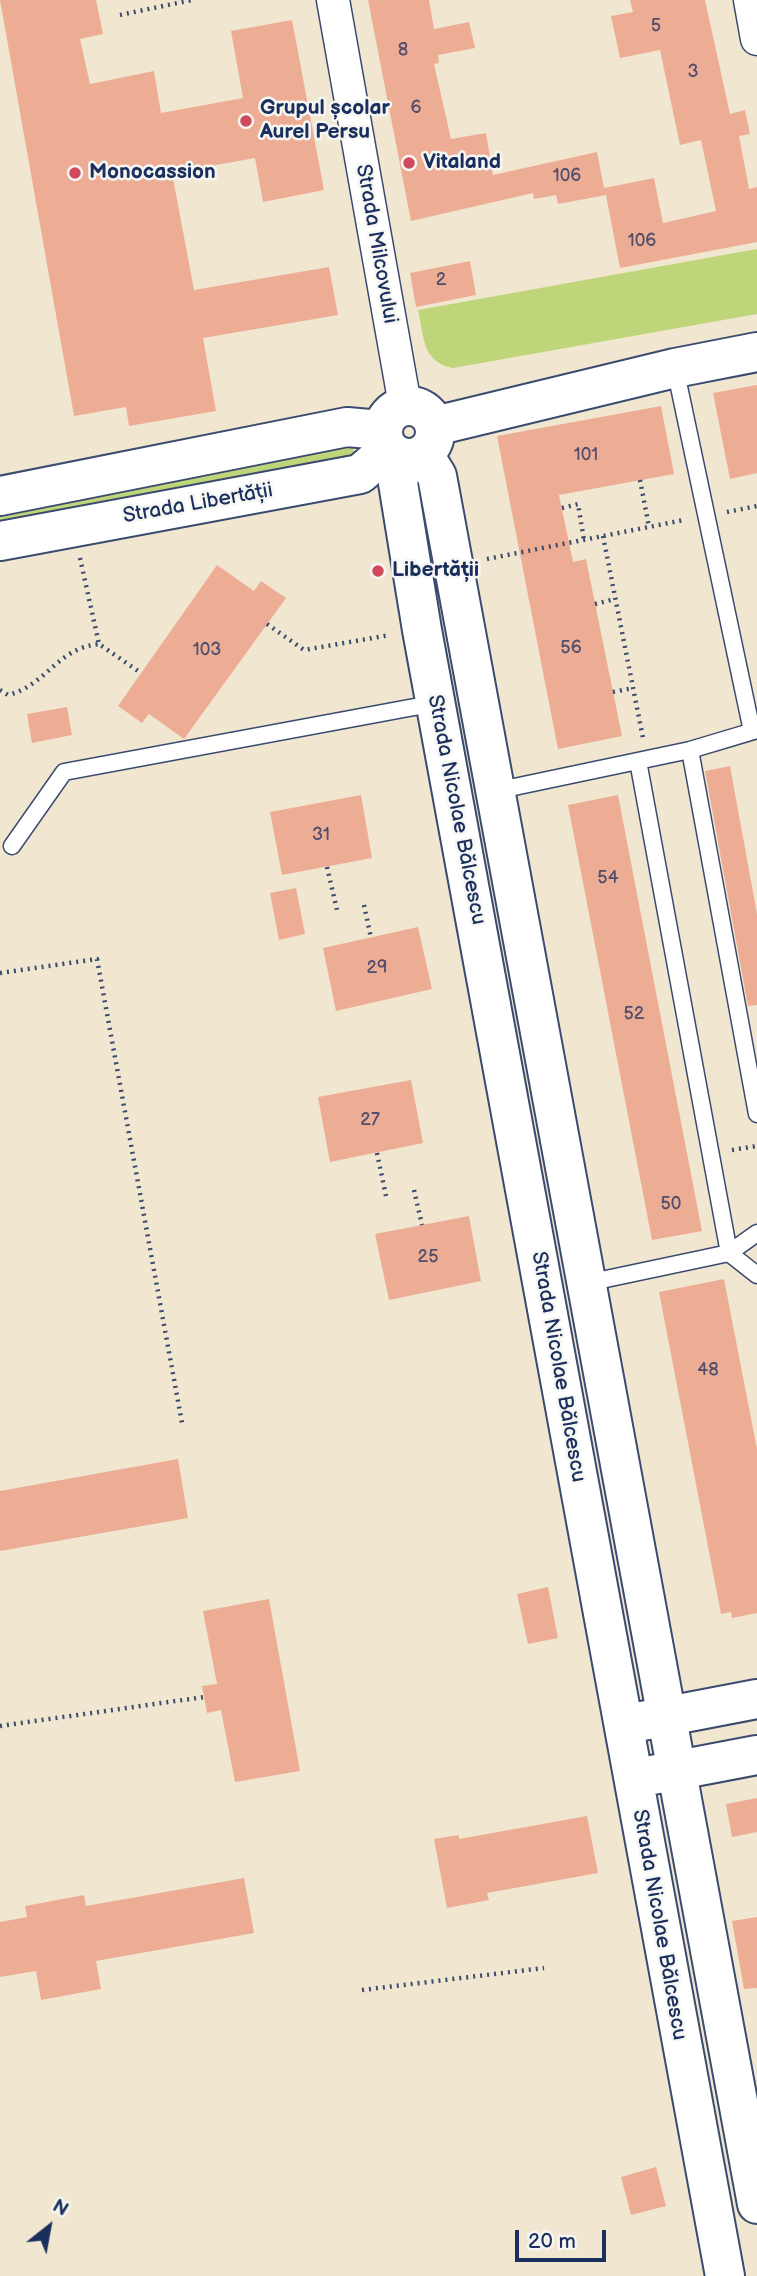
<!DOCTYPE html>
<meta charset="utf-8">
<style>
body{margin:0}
#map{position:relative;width:757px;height:2276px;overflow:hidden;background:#f1e7d1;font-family:"Balsamiq Sans",sans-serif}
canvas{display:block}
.north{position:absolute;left:14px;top:2192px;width:70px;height:70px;-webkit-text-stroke:5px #f6f6f2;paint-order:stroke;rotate:31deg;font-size:19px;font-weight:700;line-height:28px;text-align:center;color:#1b2f5e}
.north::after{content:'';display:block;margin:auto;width:24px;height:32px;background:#1b2f5e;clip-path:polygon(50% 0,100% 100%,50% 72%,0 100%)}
.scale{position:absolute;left:515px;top:2230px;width:91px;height:32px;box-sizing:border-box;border:4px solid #1b2f5e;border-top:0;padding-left:9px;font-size:21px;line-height:24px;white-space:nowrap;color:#1b2f5e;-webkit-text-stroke:5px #f6f6f2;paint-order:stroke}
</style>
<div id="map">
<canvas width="757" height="2276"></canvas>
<div class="north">N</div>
<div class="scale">20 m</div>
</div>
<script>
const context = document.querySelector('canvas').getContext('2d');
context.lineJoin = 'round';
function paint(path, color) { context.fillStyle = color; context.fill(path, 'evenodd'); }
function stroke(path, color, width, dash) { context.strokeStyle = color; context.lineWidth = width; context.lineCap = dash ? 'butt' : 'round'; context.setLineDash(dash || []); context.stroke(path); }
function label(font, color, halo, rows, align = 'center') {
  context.font = font + ' "Balsamiq Sans",sans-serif'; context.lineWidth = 5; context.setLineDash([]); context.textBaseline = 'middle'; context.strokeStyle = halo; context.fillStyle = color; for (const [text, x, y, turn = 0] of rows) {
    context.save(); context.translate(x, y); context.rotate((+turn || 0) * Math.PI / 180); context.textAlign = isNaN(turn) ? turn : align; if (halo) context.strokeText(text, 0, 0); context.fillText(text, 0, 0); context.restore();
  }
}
paint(new Path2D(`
 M 757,249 L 757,314 L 453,368 C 422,362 424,337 418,310 Z
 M 347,427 L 360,474 L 0,541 L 0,496 Z`), '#bfd579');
paint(new Path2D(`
 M 0,0 L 96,0 L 103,34 L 80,39 L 90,84 L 154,71 L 161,113 L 243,98 L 231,31 L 292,20 L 324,190 L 263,202 L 255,158 L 172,173 L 194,290 L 329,267 L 338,315 L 203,338 L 216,411 L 129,426 L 126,407 L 74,416 Z
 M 368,0 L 429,0 L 434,29 L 469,22 L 475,48 L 438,55 L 439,63 L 434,64 L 451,139 L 486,133 L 493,175 L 597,152 L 604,188 L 654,178 L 663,223 L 716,211 L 701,140 L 680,145 L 660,50 L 620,58 L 611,16 L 633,12 L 630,0 L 705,0 L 730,114 L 745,110 L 750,134 L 739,136 L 749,189 L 757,187 L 757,242 L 620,268 L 606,195 L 558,204 L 556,195 L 534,199 L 533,193 L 411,221 Z
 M 470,261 L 476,295 L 416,307 L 410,273 Z
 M 757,385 L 757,473 L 730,479 L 713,393 Z
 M 661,406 L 674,474 L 559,495 L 573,562 L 586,559 L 622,736 L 558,749 L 497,436 Z
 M 217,565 L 254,591 L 261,581 L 286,598 L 184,739 L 149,714 L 142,723 L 118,706 Z
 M 67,707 L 72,735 L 32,743 L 27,714 Z
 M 730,766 L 757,914 L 757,1005 L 748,1006 L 705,771 Z
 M 361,795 L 372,858 L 282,875 L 270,812 Z
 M 618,795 L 702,1231 L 652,1240 L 568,805 Z
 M 296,888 L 305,934 L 279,940 L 270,893 Z
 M 418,927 L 432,989 L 336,1011 L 323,948 Z
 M 411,1080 L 423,1143 L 330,1162 L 318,1097 Z
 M 469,1216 L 481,1281 L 389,1300 L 375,1234 Z
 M 724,1279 L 757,1449 L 757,1613 L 732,1618 L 731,1612 L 721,1614 L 659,1292 Z
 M 178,1459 L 188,1518 L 0,1551 L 0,1491 Z
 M 548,1587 L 558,1638 L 528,1644 L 517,1594 Z
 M 269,1599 L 300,1771 L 235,1782 L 221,1710 L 207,1713 L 202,1686 L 217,1684 L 203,1611 Z
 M 757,1798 L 757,1832 L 732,1837 L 726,1804 Z
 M 587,1816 L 598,1873 L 487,1893 L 489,1900 L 447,1908 L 434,1839 L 459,1835 L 459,1839 Z
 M 244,1878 L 254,1933 L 96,1961 L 101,1989 L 41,2000 L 36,1971 L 0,1977 L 0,1922 L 27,1917 L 25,1906 L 84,1895 L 86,1906 Z
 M 757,1917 L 757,1988 L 744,1989 L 732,1921 Z
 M 656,2167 L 666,2206 L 631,2215 L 621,2177 Z`), '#edad95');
const service = new Path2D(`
 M 675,368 L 752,731
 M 690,750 L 757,1114
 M 638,761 L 729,1253 L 757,1275
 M 495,791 L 690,750 L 757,730
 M 12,846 L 64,772 L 436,703
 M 587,1283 L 729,1253 L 757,1233`);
const minor = new Path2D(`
 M 333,0 L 405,405
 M 750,0 L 757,39`);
const tertiary = new Path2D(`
 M 424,455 L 437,476 L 757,2204
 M 403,458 L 398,483 L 422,630 L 725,2276
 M 642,1721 L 757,1699
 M 652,1775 L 757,1755`);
const secondary = new Path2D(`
 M383 432a26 26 0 1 1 52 0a26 26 0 1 1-52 0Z
 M 435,426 L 675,368 L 757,352
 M 0,496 L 347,427 L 381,430
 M 0,541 L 360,474 L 388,450`);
stroke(service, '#3b4b6f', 19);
stroke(minor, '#3b4b6f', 35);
stroke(tertiary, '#3b4b6f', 42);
stroke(secondary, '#3b4b6f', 42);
stroke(new Path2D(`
 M 120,15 L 192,0
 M 640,480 L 649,527
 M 562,508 L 578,504 L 584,540
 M 727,512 L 757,506
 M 603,536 L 643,738
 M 80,558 L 99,644 L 141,673
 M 487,559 L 684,520
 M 595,604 L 615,599
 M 267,624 L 304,650 L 390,635
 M 0,690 L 8,695 C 47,685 57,648 99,644
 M 613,692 L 633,688
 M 327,867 L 337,910
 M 364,905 L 371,938
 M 0,973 L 97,959 L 182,1423
 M 732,1150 L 757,1146
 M 377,1153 L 386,1196
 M 414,1190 L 422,1225
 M 0,1726 L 204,1697
 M 362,1990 L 544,1968`), '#3b4b6f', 4.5, [2, 5]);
stroke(service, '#fff', 16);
stroke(minor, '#fff', 32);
stroke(tertiary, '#fff', 38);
stroke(secondary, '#fff', 38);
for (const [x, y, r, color] of [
 [246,121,7,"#d1495b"],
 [409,163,7,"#d1495b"],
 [75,173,7,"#d1495b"],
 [378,571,7,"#d1495b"]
]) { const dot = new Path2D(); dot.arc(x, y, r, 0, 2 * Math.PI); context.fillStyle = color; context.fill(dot); stroke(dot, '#f6f6f2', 2.5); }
label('18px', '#504e6c', null, [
 ["5",656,26],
 ["8",403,50],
 ["3",693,72],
 ["6",416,108],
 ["106",567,176],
 ["106",642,241],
 ["2",441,280],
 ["101",586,455],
 ["56",571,648],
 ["103",207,650],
 ["31",321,835],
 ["54",608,878],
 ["29",377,968],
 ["52",634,1014],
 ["27",370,1120],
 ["50",671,1204],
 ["25",428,1257],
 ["48",708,1370]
]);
label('bold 21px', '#1b2f5e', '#f6f6f2', [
 ["Grupul școlar",260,109],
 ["Aurel Persu",260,133],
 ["Vitaland",423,163],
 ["Monocassion",89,173],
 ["Libertății",392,571]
], 'left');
label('21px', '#1b2f5e', '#f6f6f2', [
 ["Strada Milcovului",376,244,80],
 ["Strada Libertății",198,504,-10],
 ["Strada Nicolae Bălcescu",456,810,79],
 ["Strada Nicolae Bălcescu",558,1367,80],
 ["Strada Nicolae Bălcescu",659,1925,80]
]);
</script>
